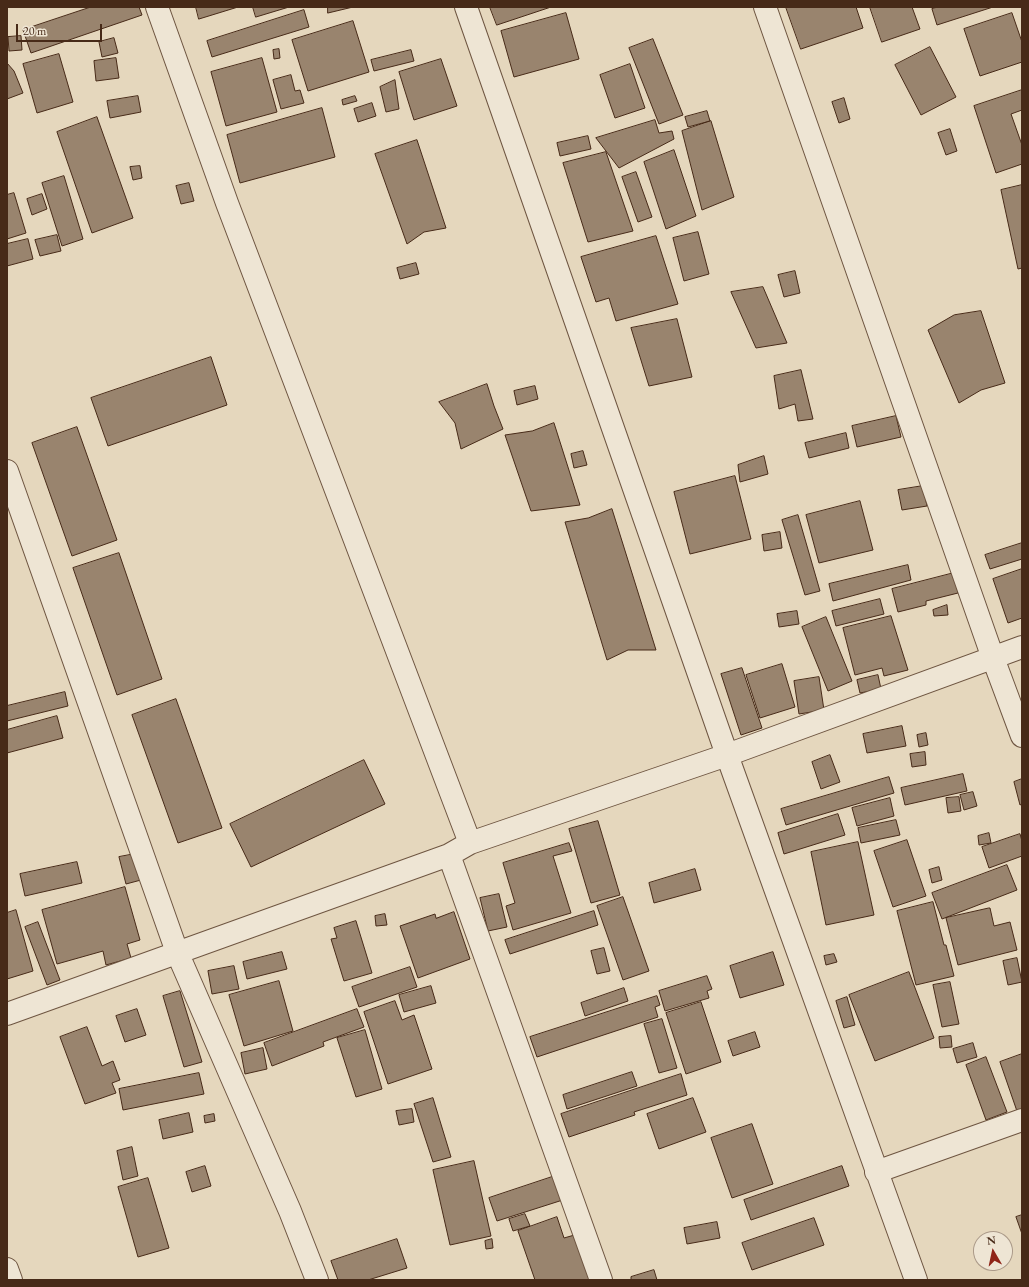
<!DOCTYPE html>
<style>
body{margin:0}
#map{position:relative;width:1029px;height:1287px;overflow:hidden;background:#e5d7bd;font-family:"EB Garamond",serif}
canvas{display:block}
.frame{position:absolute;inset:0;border:8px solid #472a18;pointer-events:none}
.north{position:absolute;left:973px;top:1231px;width:40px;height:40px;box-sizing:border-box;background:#eee5d4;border:1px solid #ab9a89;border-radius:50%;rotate:351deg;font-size:11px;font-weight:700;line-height:16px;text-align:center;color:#472a18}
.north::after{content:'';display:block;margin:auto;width:14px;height:18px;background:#8f2418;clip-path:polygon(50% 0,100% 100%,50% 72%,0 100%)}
.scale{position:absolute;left:16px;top:24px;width:86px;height:18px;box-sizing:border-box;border:2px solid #472a18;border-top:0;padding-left:5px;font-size:12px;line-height:14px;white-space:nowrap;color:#472a18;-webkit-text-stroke:3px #eee5d4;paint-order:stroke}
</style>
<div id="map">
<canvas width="1029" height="1287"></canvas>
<div class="frame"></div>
<div class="north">N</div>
<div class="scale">20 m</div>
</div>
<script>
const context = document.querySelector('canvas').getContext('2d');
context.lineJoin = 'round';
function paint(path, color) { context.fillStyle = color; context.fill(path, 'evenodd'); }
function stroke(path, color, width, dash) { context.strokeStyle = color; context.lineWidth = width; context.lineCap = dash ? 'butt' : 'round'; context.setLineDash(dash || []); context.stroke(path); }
const building = new Path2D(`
 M 91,7 L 139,7 L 142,15 L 31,53 L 23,30 Z
 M 196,7 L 238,7 L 199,19 Z
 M 253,7 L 289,7 L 256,17 Z
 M 328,7 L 353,7 L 328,13 Z
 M 490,7 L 551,7 L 497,25 Z
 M 786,7 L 856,7 L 863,28 L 801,49 Z
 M 870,7 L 912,7 L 920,29 L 882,42 Z
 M 938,7 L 993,7 L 937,25 L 932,9 Z
 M 304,10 L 309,27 L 212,57 L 207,41 Z
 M 566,13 L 579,59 L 514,77 L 501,31 Z
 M 1012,13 L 1022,42 L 1022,62 L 980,76 L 964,29 Z
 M 353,21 L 369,72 L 308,91 L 292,40 Z
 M 21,36 L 22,50 L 9,51 L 8,37 Z
 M 114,38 L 118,53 L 102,57 L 99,42 Z
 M 653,39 L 683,115 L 659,124 L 629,48 Z
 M 930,47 L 956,97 L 921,115 L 895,65 Z
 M 279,49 L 280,58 L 274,59 L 273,50 Z
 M 411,50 L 414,61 L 374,71 L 371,60 Z
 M 59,54 L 73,102 L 37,113 L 23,64 Z
 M 116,58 L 119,78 L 96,81 L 94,61 Z
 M 262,58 L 277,112 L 226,126 L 211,72 Z
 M 441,59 L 457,106 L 414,120 L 399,72 Z
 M 7,63 L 14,71 L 23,93 L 7,99 Z
 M 630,64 L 645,108 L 615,118 L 600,75 Z
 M 291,75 L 295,91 L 300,90 L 304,103 L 281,109 L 273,80 Z
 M 395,80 L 399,109 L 386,112 L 380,87 Z
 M 1022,90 L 1022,110 L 1011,114 L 1022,145 L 1022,164 L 996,173 L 974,106 Z
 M 138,96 L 141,112 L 110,118 L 107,101 Z
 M 355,96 L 357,101 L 343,105 L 342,100 Z
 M 844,98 L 850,119 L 839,123 L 832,102 Z
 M 372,103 L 376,116 L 358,122 L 354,109 Z
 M 322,108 L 335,157 L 240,183 L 227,135 Z
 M 707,111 L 710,121 L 688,127 L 685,117 Z
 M 97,117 L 133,218 L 92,233 L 57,132 Z
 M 655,120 L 659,133 L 672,131 L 674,139 L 619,168 L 596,138 Z
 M 711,121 L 734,197 L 702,210 L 682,131 Z
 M 950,129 L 957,151 L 946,155 L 938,133 Z
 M 588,136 L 591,149 L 560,156 L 557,143 Z
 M 417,140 L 446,228 L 424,232 L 407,244 L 375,154 Z
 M 674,150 L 696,216 L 666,229 L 644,162 Z
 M 606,152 L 633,231 L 588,242 L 563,163 Z
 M 140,166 L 142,178 L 133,180 L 130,167 Z
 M 636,172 L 652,217 L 638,222 L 622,177 Z
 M 64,176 L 83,239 L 62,246 L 42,183 Z
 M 189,183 L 194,201 L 181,204 L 176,186 Z
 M 1022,185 L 1022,268 L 1018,269 L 1001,190 Z
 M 14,193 L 26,233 L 7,239 L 7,195 Z
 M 42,194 L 47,209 L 32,215 L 27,199 Z
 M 698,232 L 709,274 L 684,281 L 673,238 Z
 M 57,235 L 61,251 L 40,256 L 35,240 Z
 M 656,236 L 678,304 L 616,321 L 609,298 L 596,302 L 581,257 Z
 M 28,239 L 33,259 L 7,266 L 7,244 Z
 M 416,263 L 419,274 L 400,279 L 397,268 Z
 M 795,271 L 800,293 L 784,297 L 778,275 Z
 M 763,287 L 787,343 L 756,348 L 731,292 Z
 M 981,311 L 1005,383 L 981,390 L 959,403 L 928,330 L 954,315 Z
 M 677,319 L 692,377 L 649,386 L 631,328 Z
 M 211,357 L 227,405 L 108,446 L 91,398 Z
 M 801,370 L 813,419 L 798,421 L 795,404 L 779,409 L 774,376 Z
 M 487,384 L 494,406 L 503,429 L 461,449 L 455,423 L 439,402 Z
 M 535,386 L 538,399 L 517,405 L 514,391 Z
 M 896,416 L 901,437 L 857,447 L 852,426 Z
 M 554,423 L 580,505 L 531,511 L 505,435 L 532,431 Z
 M 77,427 L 117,540 L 72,556 L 32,443 Z
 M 846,433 L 849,448 L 809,458 L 805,443 Z
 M 583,451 L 587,465 L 574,468 L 571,454 Z
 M 764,456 L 768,474 L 740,482 L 738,465 Z
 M 735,476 L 751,539 L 690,554 L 674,492 Z
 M 923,486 L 927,506 L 902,510 L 898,490 Z
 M 860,501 L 873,550 L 819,563 L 806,515 Z
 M 612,509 L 656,650 L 628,650 L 607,660 L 565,522 L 588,518 Z
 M 798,515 L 820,591 L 805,595 L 782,520 Z
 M 780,532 L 782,548 L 764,551 L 762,535 Z
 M 1022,543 L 1022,559 L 990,569 L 985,555 Z
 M 119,553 L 162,679 L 117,695 L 73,568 Z
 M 908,565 L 911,580 L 833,601 L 829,584 Z
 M 1022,569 L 1022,618 L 1008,623 L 993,579 Z
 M 954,573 L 958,593 L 926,601 L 926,605 L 898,612 L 892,589 Z
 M 880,599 L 884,614 L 836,626 L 832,611 Z
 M 947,605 L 948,615 L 934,616 L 933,610 Z
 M 797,611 L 799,624 L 779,627 L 777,614 Z
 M 891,616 L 908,670 L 884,676 L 882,668 L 855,675 L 843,628 Z
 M 826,617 L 852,681 L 828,691 L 802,627 Z
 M 782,664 L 795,707 L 760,718 L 746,675 Z
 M 742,668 L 762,728 L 741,735 L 721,674 Z
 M 878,675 L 881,689 L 860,693 L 857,680 Z
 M 819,677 L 824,710 L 799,714 L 794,681 Z
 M 65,692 L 68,706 L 7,721 L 7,706 Z
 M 176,699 L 222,828 L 178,843 L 132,715 Z
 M 57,716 L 63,738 L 7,753 L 7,730 Z
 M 902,726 L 906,746 L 867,753 L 863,734 Z
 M 926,733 L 928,745 L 919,747 L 917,735 Z
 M 925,752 L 926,765 L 912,767 L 910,754 Z
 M 830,755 L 840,782 L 821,789 L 812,762 Z
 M 364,760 L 385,804 L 251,867 L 230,824 Z
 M 963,774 L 967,791 L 905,805 L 901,788 Z
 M 889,777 L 894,793 L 786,825 L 781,809 Z
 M 1022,779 L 1022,804 L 1020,805 L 1014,782 Z
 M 973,792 L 977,806 L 964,810 L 960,795 Z
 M 959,797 L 961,811 L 948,813 L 946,798 Z
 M 890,798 L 894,816 L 857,826 L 852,808 Z
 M 838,814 L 845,835 L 784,854 L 778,833 Z
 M 896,820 L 900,835 L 861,843 L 858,828 Z
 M 598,821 L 620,895 L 591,903 L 569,829 Z
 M 989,833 L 991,843 L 979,845 L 978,836 Z
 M 1020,834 L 1022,841 L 1022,856 L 989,868 L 982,847 Z
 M 907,840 L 926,896 L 893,907 L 874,851 Z
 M 858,842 L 874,915 L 826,925 L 811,852 Z
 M 569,843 L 572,851 L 553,856 L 571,913 L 513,930 L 506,906 L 515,903 L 503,863 Z
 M 135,854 L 141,880 L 126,884 L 119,857 Z
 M 77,862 L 82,883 L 25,896 L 20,874 Z
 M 1007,865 L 1017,890 L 942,919 L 932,893 Z
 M 939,867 L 942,880 L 932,883 L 929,870 Z
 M 695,869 L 701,890 L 654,903 L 649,883 Z
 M 125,887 L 140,940 L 127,944 L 131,958 L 106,965 L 103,951 L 57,964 L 42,910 Z
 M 499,894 L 507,927 L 488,931 L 480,898 Z
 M 623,897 L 649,971 L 623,980 L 597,906 Z
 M 933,902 L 944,945 L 946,945 L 954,976 L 916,985 L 897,911 Z
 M 989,908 L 990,908 L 994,926 L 1010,922 L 1017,950 L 958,965 L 946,918 Z
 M 16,910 L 33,971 L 7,979 L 7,913 Z
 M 594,911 L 598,925 L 510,954 L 505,940 Z
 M 454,912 L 470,959 L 418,978 L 400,926 L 435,914 L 436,918 Z
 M 385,914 L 387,925 L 376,926 L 375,916 Z
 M 356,921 L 372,973 L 344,981 L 331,939 L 337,938 L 334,928 Z
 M 38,922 L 60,980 L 47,985 L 25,927 Z
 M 604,948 L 610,971 L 597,974 L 591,951 Z
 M 282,952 L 287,969 L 247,979 L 243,962 Z
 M 773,952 L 784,985 L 740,998 L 730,966 Z
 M 834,954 L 837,962 L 826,965 L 824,956 Z
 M 1017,958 L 1022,982 L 1008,985 L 1003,961 Z
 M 234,966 L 239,989 L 212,994 L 208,971 Z
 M 410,967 L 417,987 L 359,1007 L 352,987 Z
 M 909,972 L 934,1038 L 875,1061 L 849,995 Z
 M 707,976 L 712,989 L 707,991 L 709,998 L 665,1011 L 659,991 Z
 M 279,981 L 293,1031 L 244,1046 L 229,995 Z
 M 950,982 L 959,1024 L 942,1027 L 933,985 Z
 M 431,986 L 436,1003 L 404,1012 L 399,995 Z
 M 624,988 L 628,1001 L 585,1016 L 581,1003 Z
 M 180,991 L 202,1062 L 184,1067 L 163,996 Z
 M 657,996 L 660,1005 L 655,1007 L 658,1017 L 537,1057 L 530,1037 Z
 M 847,997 L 855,1025 L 844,1028 L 836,1001 Z
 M 395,1001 L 402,1020 L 414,1015 L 432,1069 L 388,1084 L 364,1012 Z
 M 701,1002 L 721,1062 L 686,1074 L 666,1013 Z
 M 137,1009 L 146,1035 L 125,1042 L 116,1016 Z
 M 357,1009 L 364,1027 L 323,1042 L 324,1046 L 272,1066 L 264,1043 Z
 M 662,1019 L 677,1068 L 659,1073 L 644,1024 Z
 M 87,1027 L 102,1066 L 113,1061 L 120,1080 L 112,1083 L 116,1093 L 85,1104 L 60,1037 Z
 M 365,1030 L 382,1089 L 356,1097 L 337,1038 Z
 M 755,1032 L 760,1047 L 733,1056 L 728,1041 Z
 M 951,1036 L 952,1047 L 940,1048 L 939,1037 Z
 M 973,1043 L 977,1057 L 957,1063 L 953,1049 Z
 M 263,1048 L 267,1069 L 245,1074 L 241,1053 Z
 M 1022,1054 L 1022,1116 L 1019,1117 L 1000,1062 Z
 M 986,1057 L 1007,1112 L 986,1120 L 966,1065 Z
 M 632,1072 L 637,1086 L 567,1109 L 563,1095 Z
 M 199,1073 L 204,1094 L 123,1110 L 119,1089 Z
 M 681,1074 L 687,1095 L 634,1112 L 635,1115 L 569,1137 L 561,1114 Z
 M 433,1098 L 451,1157 L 433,1162 L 414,1104 Z
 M 693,1098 L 706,1132 L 659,1149 L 647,1114 Z
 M 412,1109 L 414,1122 L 399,1125 L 396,1111 Z
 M 189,1113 L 193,1132 L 163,1139 L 159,1120 Z
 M 214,1114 L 215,1121 L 205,1123 L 204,1116 Z
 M 752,1124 L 773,1184 L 732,1198 L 711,1138 Z
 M 132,1147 L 138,1176 L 123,1180 L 117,1151 Z
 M 474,1161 L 491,1236 L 450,1245 L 433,1170 Z
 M 205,1166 L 211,1186 L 192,1192 L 186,1172 Z
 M 842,1166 L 849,1186 L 751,1220 L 744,1200 Z
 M 561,1174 L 569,1198 L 497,1221 L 489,1198 Z
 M 148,1178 L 169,1248 L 138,1257 L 118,1187 Z
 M 525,1214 L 530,1226 L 513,1231 L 509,1219 Z
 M 1022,1215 L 1022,1234 L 1016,1217 Z
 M 557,1217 L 564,1238 L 578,1234 L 592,1280 L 535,1280 L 518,1231 Z
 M 814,1218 L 824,1245 L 752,1270 L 742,1243 Z
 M 717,1222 L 720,1238 L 687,1244 L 684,1228 Z
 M 397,1239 L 407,1268 L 368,1280 L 338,1280 L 331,1261 Z
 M 492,1239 L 493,1248 L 486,1249 L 485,1241 Z
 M 654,1270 L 657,1280 L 631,1280 L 631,1277 Z`);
paint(building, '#99846e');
stroke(building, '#472a18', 1);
const minor = new Path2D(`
 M 157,7 L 227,203 L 470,843
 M 466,7 L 727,755 L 916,1280
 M 765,7 L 993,658 L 1022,736
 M 7,471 L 177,952 L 290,1211 L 317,1280
 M 449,855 L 601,1280
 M 7,1014 L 449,855 L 470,843 L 727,755 L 1022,647
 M 876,1172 L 1022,1120
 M 7,1269 L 11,1280`);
stroke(minor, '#6e5541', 24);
stroke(minor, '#eee5d4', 22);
</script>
